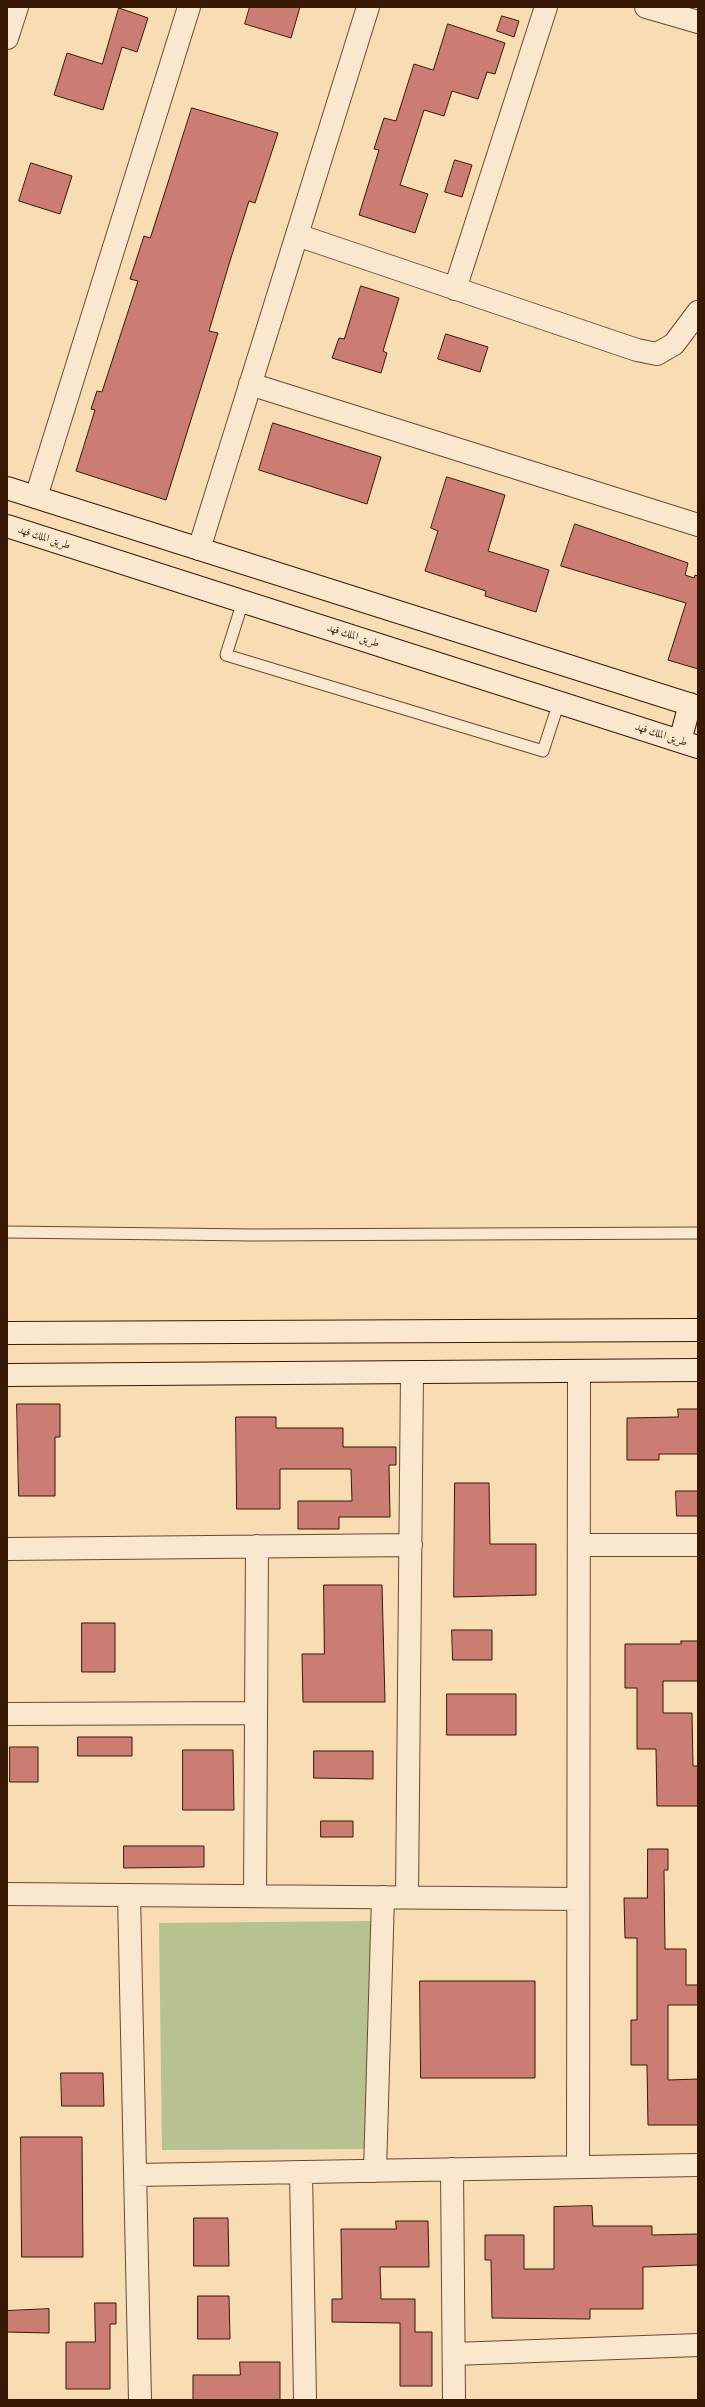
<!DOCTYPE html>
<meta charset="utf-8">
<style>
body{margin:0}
#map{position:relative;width:705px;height:2407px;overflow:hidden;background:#f8dcb3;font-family:Alegreya,serif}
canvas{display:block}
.frame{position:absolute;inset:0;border:8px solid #381904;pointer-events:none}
</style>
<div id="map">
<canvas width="705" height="2407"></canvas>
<div class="frame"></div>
</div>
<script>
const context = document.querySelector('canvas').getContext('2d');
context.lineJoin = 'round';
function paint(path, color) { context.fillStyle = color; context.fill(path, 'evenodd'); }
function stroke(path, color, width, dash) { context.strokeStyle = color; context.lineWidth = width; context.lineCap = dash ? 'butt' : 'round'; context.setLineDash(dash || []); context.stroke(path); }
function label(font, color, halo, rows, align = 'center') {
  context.font = font + ' Alegreya,Amiri,serif'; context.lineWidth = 3; context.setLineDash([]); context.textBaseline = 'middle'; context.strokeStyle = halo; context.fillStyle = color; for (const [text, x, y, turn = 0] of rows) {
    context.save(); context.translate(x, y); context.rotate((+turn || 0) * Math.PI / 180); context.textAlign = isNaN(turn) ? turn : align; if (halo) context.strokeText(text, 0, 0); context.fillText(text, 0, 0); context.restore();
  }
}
paint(new Path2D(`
 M 371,1921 L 374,2149 L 162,2150 L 159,1923 Z`), '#b7c291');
const building = new Path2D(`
 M 250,7 L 300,7 L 291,38 L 245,24 Z
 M 119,8 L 148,18 L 137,52 L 122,47 L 103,110 L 54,95 L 67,53 L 102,64 Z
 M 502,16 L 519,21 L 514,37 L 497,31 Z
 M 448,24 L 505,43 L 495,74 L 487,72 L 478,99 L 452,91 L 444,116 L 424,110 L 400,185 L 428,194 L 415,233 L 359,215 L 379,150 L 374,149 L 384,118 L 396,121 L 414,64 L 433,70 Z
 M 192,108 L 278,133 L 255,203 L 249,201 L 230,261 L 209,331 L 218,333 L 166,500 L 76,471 L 95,410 L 91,409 L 97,391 L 102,392 L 138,281 L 130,279 L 144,236 L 150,238 Z
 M 455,160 L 472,165 L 462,197 L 445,192 Z
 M 31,163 L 72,176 L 60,214 L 19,201 Z
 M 361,286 L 399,298 L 383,351 L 387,353 L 381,373 L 332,358 L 339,338 L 344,339 Z
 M 446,334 L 488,347 L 480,372 L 438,359 Z
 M 273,423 L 381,457 L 367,504 L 259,470 Z
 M 447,477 L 505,495 L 488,551 L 549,570 L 536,612 L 485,596 L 486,591 L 425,571 L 438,531 L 431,528 Z
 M 575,524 L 688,563 L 685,575 L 694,578 L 695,575 L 698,576 L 698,669 L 668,660 L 686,603 L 561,566 Z
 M 17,1404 L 60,1404 L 60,1437 L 55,1437 L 55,1496 L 19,1496 Z
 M 678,1409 L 698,1409 L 698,1454 L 659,1454 L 659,1460 L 627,1460 L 627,1418 L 678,1417 Z
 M 236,1417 L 276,1417 L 276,1428 L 343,1428 L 343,1447 L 396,1447 L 396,1465 L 389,1465 L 390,1517 L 339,1517 L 339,1529 L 298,1529 L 298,1501 L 352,1501 L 351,1469 L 280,1469 L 280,1509 L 237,1509 Z
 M 455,1483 L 489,1483 L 490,1544 L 536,1544 L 536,1595 L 454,1597 Z
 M 676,1491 L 698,1491 L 698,1516 L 677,1516 Z
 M 324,1585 L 382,1585 L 385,1702 L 303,1702 L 302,1654 L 324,1654 Z
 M 82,1623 L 115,1623 L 115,1672 L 82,1672 Z
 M 452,1630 L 492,1630 L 492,1660 L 453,1660 Z
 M 681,1641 L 698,1641 L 698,1681 L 663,1681 L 663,1713 L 692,1713 L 693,1766 L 698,1766 L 698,1806 L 657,1806 L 656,1749 L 637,1749 L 637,1688 L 625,1688 L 625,1644 L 681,1644 Z
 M 447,1694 L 516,1694 L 516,1735 L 447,1735 Z
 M 78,1737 L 132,1737 L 132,1756 L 78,1756 Z
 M 10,1747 L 38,1747 L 38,1782 L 10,1782 Z
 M 183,1750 L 233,1750 L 234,1810 L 183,1810 Z
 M 314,1751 L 373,1751 L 373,1779 L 314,1778 Z
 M 321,1821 L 353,1821 L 353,1837 L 321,1837 Z
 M 124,1846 L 204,1846 L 204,1867 L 124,1868 Z
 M 648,1849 L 668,1849 L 668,1870 L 664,1870 L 665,1949 L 686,1949 L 686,1985 L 698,1985 L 698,2005 L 668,2005 L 668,2080 L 698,2079 L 698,2125 L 648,2125 L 647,2065 L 631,2065 L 631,2020 L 637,2020 L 637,1938 L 625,1938 L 624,1898 L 647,1898 Z
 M 420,1981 L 535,1981 L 535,2078 L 421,2078 Z
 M 61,2073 L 103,2073 L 104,2106 L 62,2106 Z
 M 21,2137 L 82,2137 L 83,2257 L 22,2257 Z
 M 592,2206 L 593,2226 L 652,2226 L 652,2235 L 698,2234 L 698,2265 L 643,2267 L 643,2309 L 590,2309 L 590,2319 L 492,2318 L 491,2260 L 485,2260 L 485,2235 L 524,2235 L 524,2269 L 554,2269 L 554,2207 Z
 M 194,2218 L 228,2218 L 229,2266 L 194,2266 Z
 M 396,2221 L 428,2221 L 429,2267 L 380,2267 L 381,2299 L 415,2299 L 415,2332 L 432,2332 L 432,2386 L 400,2386 L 400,2323 L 332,2322 L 332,2299 L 342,2299 L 341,2229 L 396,2229 Z
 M 198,2296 L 229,2296 L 230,2339 L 198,2339 Z
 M 95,2303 L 116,2303 L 116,2324 L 110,2324 L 110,2389 L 66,2389 L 66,2342 L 95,2342 Z
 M 49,2309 L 49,2333 L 7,2332 L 7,2311 Z
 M 240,2362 L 280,2362 L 280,2400 L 193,2400 L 193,2375 L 240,2375 Z`);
paint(building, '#cb7c73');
stroke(building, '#381904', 1);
const lane = new Path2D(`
 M 243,601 L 226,655 L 543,751 L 559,702
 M 7,1232 L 253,1235 L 698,1233`);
const street = new Path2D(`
 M 646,7 L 698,22
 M 7,38 L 17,7
 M 297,235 L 637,350 L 657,354 L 674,344 L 698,312
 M 455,289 L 546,7
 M 250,384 L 698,525
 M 36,497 L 189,7
 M 199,549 L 368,7
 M 579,1545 L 698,1545
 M 7,1549 L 411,1545
 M 7,1714 L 256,1713
 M 7,1894 L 578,1899
 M 129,1895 L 140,2400
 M 255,1896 L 257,1546
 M 407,1897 L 412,1372
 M 578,2167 L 579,1371
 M 452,2169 L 454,2400
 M 375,2171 L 383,1897
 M 301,2172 L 305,2400
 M 136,2175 L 698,2165
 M 454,2354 L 698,2345`);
const secondary = new Path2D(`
 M 7,488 L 698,707
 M 7,526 L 698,747
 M 680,741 L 690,704
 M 7,1333 L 698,1330
 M 7,1375 L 698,1370`);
stroke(lane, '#684a30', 13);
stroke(street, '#684a30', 24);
stroke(secondary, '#381904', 24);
stroke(lane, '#fae8ce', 11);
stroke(street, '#fae8ce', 22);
stroke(secondary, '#fae8ce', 22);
label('11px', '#381904', '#fae8ce', [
 ["طريق الملك فهد",44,538,18],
 ["طريق الملك فهد",353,636,18],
 ["طريق الملك فهد",661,735,18]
]);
</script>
